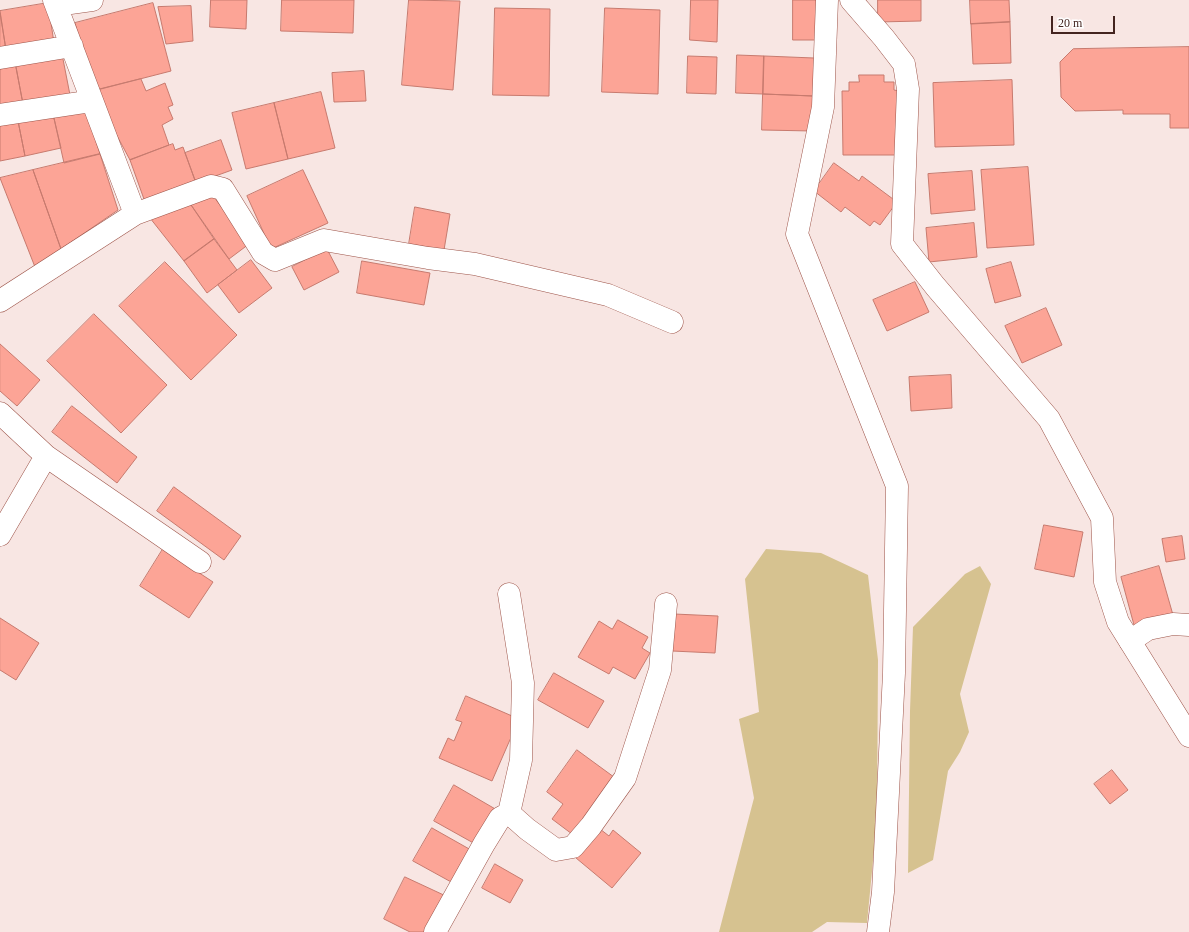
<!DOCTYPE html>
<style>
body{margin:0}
#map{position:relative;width:1189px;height:932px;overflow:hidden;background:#f8e6e3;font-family:"Times New Roman",serif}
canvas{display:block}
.scale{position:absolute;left:1051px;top:16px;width:64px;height:18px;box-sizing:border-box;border:2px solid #44241f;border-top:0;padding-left:5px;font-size:12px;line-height:14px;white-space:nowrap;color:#44241f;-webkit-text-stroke:3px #fff;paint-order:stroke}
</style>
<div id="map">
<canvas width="1189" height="932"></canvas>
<div class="scale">20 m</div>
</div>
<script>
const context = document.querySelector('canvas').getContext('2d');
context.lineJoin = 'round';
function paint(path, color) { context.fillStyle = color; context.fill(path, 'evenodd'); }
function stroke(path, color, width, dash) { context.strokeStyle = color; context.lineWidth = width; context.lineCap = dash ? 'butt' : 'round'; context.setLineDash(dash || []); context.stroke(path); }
paint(new Path2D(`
 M 766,549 L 821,553 L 868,575 L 878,660 L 877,819 L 867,923 L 827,922 L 812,932 L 719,932 L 754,798 L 739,719 L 759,712 L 745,579 Z
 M 980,566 L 991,584 L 960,694 L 969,732 L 960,752 L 948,771 L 933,860 L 908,873 L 910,711 L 913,627 L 965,574 Z`), '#d6c290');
const building = new Path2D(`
 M 211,0 L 247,0 L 246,29 L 210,27 Z
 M 282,0 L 354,0 L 353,33 L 281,31 Z
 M 409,0 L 460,1 L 453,90 L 402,85 Z
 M 691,0 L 718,0 L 717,42 L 690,40 Z
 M 793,0 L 818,0 L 818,40 L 793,40 Z
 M 878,0 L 921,0 L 921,21 L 878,22 Z
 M 970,0 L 1009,0 L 1010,22 L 971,24 Z
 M 48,3 L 54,43 L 6,50 L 0,11 Z
 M 153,3 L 171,71 L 93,91 L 75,23 Z
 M 191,6 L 193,41 L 166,44 L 158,7 Z
 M 495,8 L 550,9 L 549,96 L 493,95 Z
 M 605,8 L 660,10 L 658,94 L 602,92 Z
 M 0,13 L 6,50 L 0,51 Z
 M 1010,22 L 1011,63 L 973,64 L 971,24 Z
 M 1189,47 L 1189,128 L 1170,128 L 1170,114 L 1123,114 L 1123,110 L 1075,111 L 1061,97 L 1060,62 L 1073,49 Z
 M 62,54 L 70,95 L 23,104 L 15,62 Z
 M 737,55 L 764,56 L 763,94 L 736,93 Z
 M 688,56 L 717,57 L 716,94 L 687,93 Z
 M 764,56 L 814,58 L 813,96 L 763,94 Z
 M 15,62 L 23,104 L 0,108 L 0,65 Z
 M 364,71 L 366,101 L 334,102 L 332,73 Z
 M 859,75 L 884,75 L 884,82 L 894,82 L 894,90 L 899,91 L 900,155 L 843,155 L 842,91 L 849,91 L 849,82 L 859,82 Z
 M 141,79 L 146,91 L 165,83 L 173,105 L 168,107 L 173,119 L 162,125 L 169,145 L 130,160 L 93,91 Z
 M 1012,80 L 1014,145 L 935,147 L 933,83 Z
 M 321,92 L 335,148 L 288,159 L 274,103 Z
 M 763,94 L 813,96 L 812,131 L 762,130 Z
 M 274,103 L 288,159 L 246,169 L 232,113 Z
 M 85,107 L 100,154 L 64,163 L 53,114 Z
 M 53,114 L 61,148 L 25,156 L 18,121 Z
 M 18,121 L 25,156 L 0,161 L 0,125 Z
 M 221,140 L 232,170 L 196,183 L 185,153 Z
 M 173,144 L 175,150 L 183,147 L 196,183 L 145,202 L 130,160 Z
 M 100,154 L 118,210 L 61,249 L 33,170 Z
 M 834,163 L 859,181 L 862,176 L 897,202 L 880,225 L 874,221 L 870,226 L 845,207 L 841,212 L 814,191 Z
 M 1028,167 L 1034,245 L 987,248 L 981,170 Z
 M 33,170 L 61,249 L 35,267 L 0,178 Z
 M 303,170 L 328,223 L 271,249 L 247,196 Z
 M 972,171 L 975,210 L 931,214 L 928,174 Z
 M 211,193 L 249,244 L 229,259 L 189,202 Z
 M 189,202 L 214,239 L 184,261 L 150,218 Z
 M 415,207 L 450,214 L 444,250 L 409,244 Z
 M 974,223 L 977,257 L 929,262 L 926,228 Z
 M 214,239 L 237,270 L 207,293 L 184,261 Z
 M 327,249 L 339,272 L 304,290 L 292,267 Z
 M 251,260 L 272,288 L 239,313 L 218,285 Z
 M 362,261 L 430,273 L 424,305 L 357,293 Z
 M 165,262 L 237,335 L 191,380 L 119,306 Z
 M 1011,262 L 1021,296 L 995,303 L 986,269 Z
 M 915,282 L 929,312 L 887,331 L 873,300 Z
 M 1046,308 L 1062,345 L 1022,363 L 1005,326 Z
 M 94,314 L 167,385 L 121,433 L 47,361 Z
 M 0,344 L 40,380 L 17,406 L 0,391 Z
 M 951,375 L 952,408 L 911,411 L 909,377 Z
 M 72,406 L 137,457 L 117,483 L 52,432 Z
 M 174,487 L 241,536 L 224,560 L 157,511 Z
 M 1044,525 L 1083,532 L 1074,577 L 1035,569 Z
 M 1182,536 L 1185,559 L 1166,562 L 1162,539 Z
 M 163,549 L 213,582 L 189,618 L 140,586 Z
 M 1159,566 L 1173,615 L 1134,625 L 1121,577 Z
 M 674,614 L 718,616 L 715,653 L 672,651 Z
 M 0,618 L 39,643 L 16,680 L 0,670 Z
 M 618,620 L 648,637 L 642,648 L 650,653 L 635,679 L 613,667 L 609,674 L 578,657 L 599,621 L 612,629 Z
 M 554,673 L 604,701 L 588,728 L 538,700 Z
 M 466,696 L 519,719 L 492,781 L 439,758 L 448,738 L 454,741 L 462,722 L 456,720 Z
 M 577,750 L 618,780 L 576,837 L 552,819 L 563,804 L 547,792 Z
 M 1112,770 L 1128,790 L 1110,804 L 1094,784 Z
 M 454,785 L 497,810 L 477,845 L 434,821 Z
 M 432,828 L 471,850 L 453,883 L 413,861 Z
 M 600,829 L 609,836 L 613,830 L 641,853 L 612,888 L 576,858 Z
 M 495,864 L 523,880 L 510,903 L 482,888 Z
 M 405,877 L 448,897 L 431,932 L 410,932 L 384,919 Z`);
paint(building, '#fca496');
stroke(building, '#c77a6e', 1);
const street = new Path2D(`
 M 827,0 L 823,107 L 797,234 L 897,486 L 894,673 L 883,892 L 878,932
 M 56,5 L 92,0
 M 0,58 L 72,46
 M 0,115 L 92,101
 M 135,214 L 211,186 L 223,189 L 263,253 L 275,260 L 324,240 L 428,258 L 475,264 L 608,295 L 672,322
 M 0,301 L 135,214 L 54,0
 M 0,413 L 46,456
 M 0,535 L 46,456 L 200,562
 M 1130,641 L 1148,629 L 1173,624 L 1189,625
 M 509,813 L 521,760 L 523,683 L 509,594
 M 435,932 L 484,844 L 500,818 L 509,813 L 527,829 L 556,850 L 573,847 L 591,826 L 625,778 L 660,670 L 666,604`);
const secondary = new Path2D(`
 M 851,0 L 884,38 L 904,64 L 908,89 L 902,244 L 935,286 L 1049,419 L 1102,518 L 1105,582 L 1118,622 L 1189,736`);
stroke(street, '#9d5449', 23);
stroke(secondary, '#9d5449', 23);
stroke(street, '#fff', 22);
stroke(secondary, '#fff', 22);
</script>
